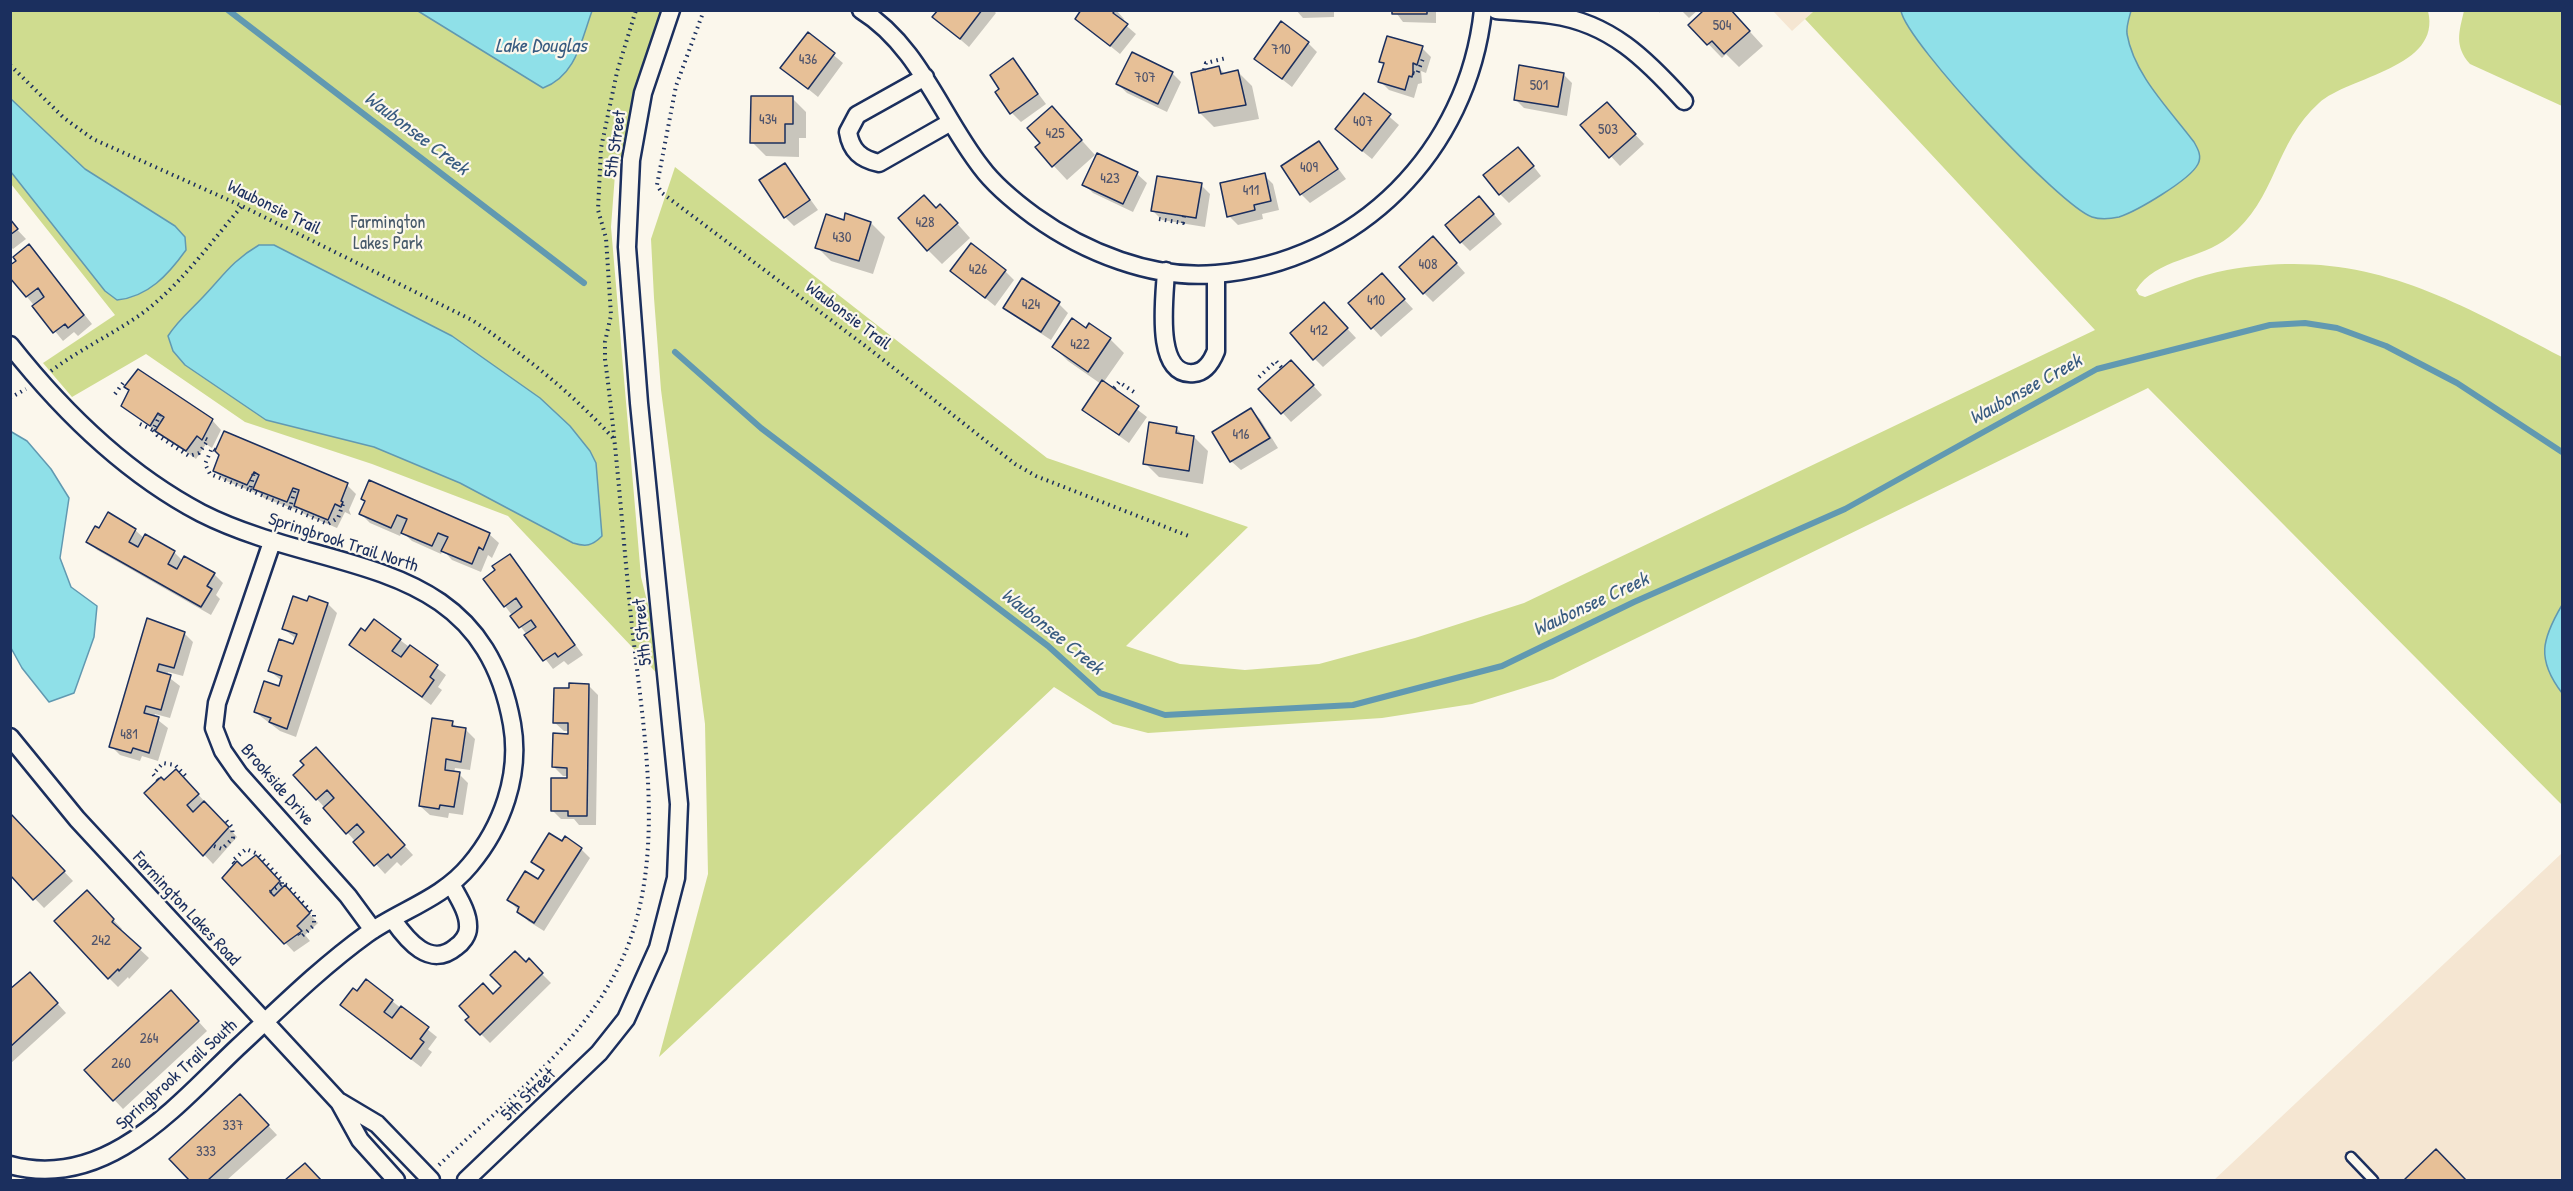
<!DOCTYPE html>
<style>
body{margin:0}
#map{position:relative;width:2573px;height:1191px;overflow:hidden;background:#fbf7ec;font-family:"Patrick Hand",sans-serif}
canvas{display:block}
.frame{position:absolute;inset:0;border:12px solid #1b2f5e;pointer-events:none}
</style>
<div id="map">
<canvas width="2573" height="1191"></canvas>
<div class="frame"></div>
</div>
<script>
const context = document.querySelector('canvas').getContext('2d');
context.lineJoin = 'round';
function paint(path, color) { context.fillStyle = color; context.fill(path, 'evenodd'); }
function stroke(path, color, width, dash) { context.strokeStyle = color; context.lineWidth = width; context.lineCap = dash ? 'butt' : 'round'; context.setLineDash(dash || []); context.stroke(path); }
function label(font, color, halo, rows, align = 'center') {
  context.font = font + ' "Patrick Hand",sans-serif'; context.lineWidth = 4.5; context.setLineDash([]); context.textBaseline = 'middle'; context.strokeStyle = halo; context.fillStyle = color; for (const [text, x, y, turn = 0] of rows) {
    context.save(); context.translate(x, y); context.rotate((+turn || 0) * Math.PI / 180); context.textAlign = isNaN(turn) ? turn : align; if (halo) context.strokeText(text, 0, 0); context.fillText(text, 0, 0); context.restore();
  }
}
paint(new Path2D(`
 M 1773,11 L 1814,11 L 1792,31 Z
 M 2562,853 L 2562,1180 L 2214,1180 Z`), '#f5e6d2');
paint(new Path2D(`
 M 11,11 L 671,11 L 631,160 L 616,161 L 611,227 L 641,577 L 668,685 L 508,516 L 372,464 L 245,422 L 146,354 L 72,397 L 43,363 L 115,315 L 11,184 Z
 M 1814,11 L 2428,11 C 2442,68 2349,76 2319,103 C 2274,143 2277,199 2229,237 C 2201,260 2156,258 2136,290 L 2139,295 L 2145,297 C 2171,287 2199,275 2227,270 C 2363,246 2447,297 2562,357 L 2562,805 L 2148,388 L 1553,679 L 1472,704 L 1382,718 L 1148,733 L 1113,724 L 1054,687 L 659,1057 L 708,874 L 705,724 L 661,390 L 654,298 L 651,239 L 675,167 L 1047,458 L 1248,527 L 1126,646 L 1180,664 L 1245,670 L 1319,664 L 1415,638 L 1524,603 L 2095,330 L 1805,19 Z
 M 2464,11 L 2562,11 L 2562,106 L 2470,64 C 2454,46 2459,32 2464,11 Z`), '#cfdc8f');
const water = new Path2D(`
 M 418,11 L 592,11 C 581,41 576,76 543,88 Z
 M 1901,11 L 2131,11 C 2129,18 2126,27 2127,34 C 2134,75 2170,110 2194,142 C 2198,149 2202,156 2198,164 C 2190,180 2137,211 2119,217 C 2110,219 2101,220 2092,217 C 2060,206 1907,43 1901,11 Z
 M 11,99 L 85,169 L 175,226 L 185,237 L 186,250 C 168,275 148,297 117,300 L 105,291 L 11,172 Z
 M 259,245 L 274,245 L 452,336 L 540,398 L 570,426 L 590,451 L 596,463 L 602,536 C 592,546 586,547 573,543 L 460,483 L 374,447 L 266,420 L 185,365 L 173,351 L 168,336 C 178,320 191,310 203,297 C 223,276 233,260 259,245 Z
 M 10,431 L 27,441 L 51,469 L 69,498 L 60,558 L 71,587 L 97,606 L 94,637 L 74,693 L 49,702 L 22,668 L 11,648 Z
 M 2562,605 L 2562,693 C 2536,659 2542,639 2562,605 Z`);
paint(water, '#8fe0e8');
stroke(water, '#6199b1', 1.5);
paint(new Path2D(`
 M 940,10 L 993,10 L 996,13 L 969,47 L 934,17 Z
 M 1083,10 L 1116,10 L 1124,19 L 1122,22 L 1136,34 L 1120,54 L 1077,19 Z
 M 1296,10 L 1334,10 L 1334,17 L 1303,18 Z
 M 1394,10 L 1436,10 L 1436,23 L 1403,22 Z
 M 1681,10 L 1698,10 L 1689,18 Z
 M 1730,10 L 1763,46 L 1739,67 L 1726,54 L 1722,58 L 1690,25 Z
 M 808,34 L 843,63 L 818,97 L 782,68 Z
 M 1308,43 L 1317,52 L 1292,87 L 1256,59 Z
 M 1422,48 L 1431,57 L 1426,73 L 1421,71 L 1422,83 L 1418,84 L 1414,98 L 1389,90 L 1380,81 L 1385,65 L 1381,61 Z
 M 1013,60 L 1046,104 L 1021,122 L 1012,113 L 1002,89 Z
 M 1219,68 L 1225,74 L 1238,72 L 1252,86 L 1259,119 L 1214,127 L 1200,113 Z
 M 1172,73 L 1181,82 L 1167,112 L 1127,93 L 1118,84 Z
 M 1563,74 L 1572,83 L 1567,116 L 1524,108 L 1515,99 Z
 M 1364,95 L 1399,125 L 1372,159 L 1346,138 Z
 M 792,98 L 806,112 L 806,138 L 799,138 L 799,157 L 766,156 L 752,142 Z
 M 1615,113 L 1644,144 L 1620,166 L 1582,125 Z
 M 1065,122 L 1095,155 L 1067,180 L 1037,148 Z
 M 1319,143 L 1346,179 L 1310,203 L 1301,194 Z
 M 1098,155 L 1137,174 L 1147,183 L 1133,212 L 1093,193 L 1084,184 Z
 M 1527,158 L 1541,176 L 1509,203 L 1500,194 Z
 M 785,164 L 818,210 L 794,226 L 785,217 Z
 M 1264,175 L 1273,184 L 1279,210 L 1262,214 L 1263,219 L 1238,225 L 1229,216 Z
 M 1201,185 L 1210,194 L 1205,227 L 1162,220 L 1153,211 Z
 M 1488,207 L 1502,224 L 1470,251 L 1461,242 Z
 M 936,210 L 954,220 L 970,238 L 942,264 L 928,250 Z
 M 845,221 L 871,223 L 885,237 L 873,274 L 831,261 L 817,247 Z
 M 10,222 L 26,239 L 13,249 L 10,246 Z
 M 29,246 L 92,324 L 78,336 L 74,332 L 63,341 L 10,276 Z
 M 1442,247 L 1465,273 L 1433,302 L 1424,293 Z
 M 952,271 L 1005,271 L 1014,280 L 995,306 Z
 M 1022,280 L 1059,304 L 1068,313 L 1051,340 L 1014,316 L 1005,307 Z
 M 1390,284 L 1413,309 L 1381,337 L 1350,303 Z
 M 1333,313 L 1356,338 L 1323,367 L 1314,358 Z
 M 1086,330 L 1110,339 L 1124,353 L 1103,383 L 1147,417 L 1129,443 L 1083,410 L 1101,384 L 1068,361 L 1054,347 Z
 M 1300,371 L 1322,395 L 1291,422 L 1261,389 Z
 M 122,406 L 212,420 L 221,430 L 212,448 L 206,444 L 196,459 Z
 M 1251,410 L 1260,419 L 1278,448 L 1241,470 L 1231,461 L 1214,432 Z
 M 1176,428 L 1184,436 L 1194,437 L 1208,451 L 1203,484 L 1159,477 L 1145,463 Z
 M 221,455 L 347,485 L 356,494 L 349,510 L 351,515 L 345,512 L 337,528 L 304,514 L 298,508 L 297,510 L 264,498 L 257,491 L 256,493 L 224,480 L 215,471 Z
 M 362,499 L 489,534 L 499,543 L 492,558 L 488,555 L 481,572 L 452,560 L 443,550 L 441,554 L 412,541 L 402,532 L 400,536 L 370,523 L 361,514 L 366,502 Z
 M 100,530 L 135,530 L 145,539 L 174,552 L 183,561 L 214,574 L 223,583 L 216,595 L 220,599 L 211,615 L 97,550 L 88,541 Z
 M 509,556 L 583,655 L 568,665 L 564,661 L 553,669 L 505,606 Z
 M 308,603 L 328,604 L 337,613 L 296,737 L 280,731 L 255,712 L 280,688 L 282,681 L 270,671 L 294,646 L 296,639 L 284,629 Z
 M 148,620 L 184,633 L 193,642 L 183,676 L 168,672 L 167,676 L 180,686 L 170,718 L 155,714 L 154,717 L 168,728 L 158,761 L 142,756 L 140,761 L 120,755 L 111,746 Z
 M 366,633 L 400,640 L 446,675 L 438,687 L 442,690 L 431,705 L 351,645 Z
 M 589,686 L 598,695 L 596,825 L 579,825 L 574,819 L 561,819 L 552,810 L 568,780 L 568,776 L 563,776 L 554,767 L 569,735 L 569,731 L 564,731 L 554,722 L 570,690 Z
 M 452,723 L 458,728 L 466,730 L 475,739 L 470,770 L 455,768 L 454,773 L 459,774 L 468,783 L 463,815 L 449,813 L 448,818 L 430,815 L 420,806 Z
 M 325,758 L 413,855 L 401,866 L 397,862 L 385,874 L 295,775 Z
 M 185,780 L 237,837 L 213,864 L 146,793 L 164,782 Z
 M 10,814 L 73,881 L 44,908 L 10,873 Z
 M 562,843 L 581,849 L 590,858 L 544,931 L 528,921 L 509,900 L 538,881 L 544,872 L 533,862 Z
 M 265,866 L 318,923 L 305,935 L 310,941 L 294,952 L 224,878 L 242,868 Z
 M 96,901 L 122,929 L 120,931 L 149,958 L 129,979 L 128,977 L 118,987 L 109,978 Z
 M 529,961 L 551,983 L 490,1043 L 467,1020 Z
 M 39,983 L 66,1013 L 10,1064 L 10,991 Z
 M 180,1001 L 207,1031 L 123,1109 L 86,1070 Z
 M 392,1001 L 437,1037 L 428,1049 L 432,1052 L 421,1067 L 351,1014 Z
 M 249,1105 L 277,1135 L 227,1180 L 191,1180 L 171,1159 Z
 M 2436,1152 L 2465,1180 L 2406,1180 Z`), '#0003');
stroke(new Path2D(`
 M 228,10 L 584,283
 M 675,352 L 761,428 L 1048,646 L 1100,693 L 1165,715 L 1353,705 L 1502,666 L 1634,602 L 1845,509 L 2097,369 L 2270,325 L 2305,323 L 2337,328 L 2386,346 L 2457,383 L 2562,452`), '#6199b1', 6);
const building = new Path2D(`
 M 938,10 L 982,10 L 960,39 L 932,17 Z
 M 1081,10 L 1115,10 L 1113,13 L 1128,24 L 1110,46 L 1075,19 Z
 M 1392,10 L 1427,10 L 1427,14 L 1392,14 Z
 M 1704,10 L 1731,10 L 1750,31 L 1724,54 L 1712,41 L 1707,45 L 1688,25 Z
 M 1281,21 L 1309,42 L 1282,79 L 1254,59 Z
 M 808,32 L 835,53 L 808,89 L 780,68 Z
 M 1387,36 L 1423,46 L 1417,65 L 1413,63 L 1413,73 L 1412,77 L 1409,76 L 1405,90 L 1378,82 L 1384,63 L 1379,62 Z
 M 1132,52 L 1173,72 L 1158,104 L 1116,84 Z
 M 1013,58 L 1038,94 L 1010,114 L 995,92 L 999,89 L 990,75 Z
 M 1519,65 L 1564,73 L 1558,107 L 1514,100 Z
 M 1219,66 L 1221,74 L 1238,70 L 1246,105 L 1199,113 L 1191,73 Z
 M 1364,93 L 1391,114 L 1362,151 L 1335,129 Z
 M 751,96 L 793,96 L 793,124 L 785,124 L 785,143 L 750,143 Z
 M 1607,102 L 1636,134 L 1609,158 L 1580,125 Z
 M 1052,106 L 1082,140 L 1052,167 L 1035,147 L 1040,143 L 1027,128 Z
 M 1319,141 L 1338,169 L 1300,195 L 1281,166 Z
 M 1518,147 L 1534,166 L 1499,195 L 1483,175 Z
 M 1097,153 L 1138,172 L 1123,204 L 1082,185 Z
 M 785,163 L 810,200 L 784,218 L 759,180 Z
 M 1265,173 L 1271,201 L 1254,205 L 1255,210 L 1227,217 L 1220,183 Z
 M 1157,176 L 1202,183 L 1196,218 L 1151,211 Z
 M 924,195 L 936,208 L 940,204 L 958,223 L 927,251 L 898,218 Z
 M 1479,196 L 1494,214 L 1460,243 L 1445,225 Z
 M 845,213 L 871,222 L 859,261 L 815,248 L 826,214 L 844,220 Z
 M 10,219 L 18,229 L 10,235 Z
 M 1433,236 L 1457,263 L 1423,294 L 1399,267 Z
 M 971,243 L 1006,270 L 985,298 L 950,271 Z
 M 29,244 L 84,315 L 68,328 L 65,324 L 53,333 L 32,306 L 44,297 L 38,288 L 26,297 L 10,278 L 10,265 L 16,261 L 13,257 Z
 M 1382,273 L 1405,299 L 1371,329 L 1348,303 Z
 M 1022,278 L 1060,302 L 1041,332 L 1003,308 Z
 M 1324,302 L 1348,328 L 1313,360 L 1290,333 Z
 M 1072,318 L 1086,328 L 1089,323 L 1111,338 L 1088,372 L 1052,347 Z
 M 1291,360 L 1314,385 L 1281,414 L 1258,389 Z
 M 138,369 L 213,419 L 202,440 L 197,436 L 186,451 L 155,431 L 164,417 L 158,413 L 150,426 L 121,406 L 129,390 L 124,387 Z
 M 1102,380 L 1139,406 L 1119,435 L 1082,410 Z
 M 1251,408 L 1270,438 L 1230,462 L 1212,432 Z
 M 1149,422 L 1177,427 L 1176,433 L 1194,436 L 1189,471 L 1143,464 Z
 M 224,431 L 348,483 L 341,501 L 343,502 L 341,507 L 335,504 L 328,520 L 294,506 L 299,490 L 293,488 L 287,502 L 253,489 L 259,475 L 254,472 L 247,485 L 213,471 L 219,455 L 215,451 Z
 M 369,480 L 490,533 L 483,550 L 479,547 L 472,564 L 441,551 L 448,537 L 438,533 L 432,546 L 401,533 L 407,519 L 397,515 L 391,528 L 359,514 L 365,501 L 361,499 Z
 M 108,512 L 136,529 L 129,542 L 138,547 L 145,534 L 175,551 L 168,564 L 177,569 L 184,556 L 215,573 L 207,586 L 212,589 L 201,607 L 86,542 L 95,526 L 99,528 Z
 M 510,554 L 575,645 L 558,657 L 555,653 L 543,661 L 524,635 L 536,627 L 531,620 L 519,628 L 510,616 L 522,607 L 516,598 L 504,607 L 483,579 L 495,570 L 492,566 Z
 M 293,596 L 307,601 L 309,596 L 328,603 L 287,729 L 269,722 L 271,718 L 254,712 L 264,681 L 279,686 L 282,676 L 268,671 L 279,639 L 293,644 L 297,634 L 282,629 Z
 M 147,618 L 185,632 L 174,668 L 159,664 L 157,671 L 171,675 L 161,710 L 146,706 L 144,713 L 159,717 L 149,753 L 133,748 L 131,753 L 109,747 Z
 M 374,619 L 401,639 L 392,651 L 401,657 L 410,645 L 438,665 L 430,677 L 434,680 L 422,697 L 349,645 L 361,628 L 365,631 Z
 M 569,683 L 589,684 L 587,816 L 568,816 L 568,811 L 551,811 L 551,778 L 567,778 L 567,768 L 552,767 L 553,733 L 568,734 L 568,723 L 553,723 L 554,688 L 569,688 Z
 M 432,718 L 453,721 L 452,726 L 466,728 L 461,762 L 446,759 L 445,770 L 460,772 L 454,807 L 440,805 L 439,809 L 419,806 Z
 M 316,747 L 405,845 L 391,858 L 388,854 L 374,866 L 353,842 L 364,832 L 357,824 L 346,834 L 323,808 L 334,798 L 327,790 L 316,800 L 293,775 L 304,765 L 300,761 Z
 M 176,769 L 199,794 L 187,805 L 193,812 L 204,801 L 229,827 L 203,856 L 144,793 L 161,777 L 164,780 Z
 M 10,813 L 65,871 L 33,900 L 10,875 Z
 M 549,833 L 562,841 L 565,836 L 582,848 L 534,923 L 517,912 L 519,907 L 507,900 L 525,871 L 538,879 L 544,870 L 531,862 Z
 M 256,855 L 280,881 L 270,892 L 274,896 L 285,885 L 310,913 L 297,926 L 302,931 L 284,944 L 222,878 L 237,861 L 242,866 Z
 M 87,890 L 114,919 L 112,922 L 141,948 L 119,971 L 118,969 L 108,979 L 54,921 Z
 M 515,951 L 526,962 L 529,958 L 543,973 L 480,1035 L 465,1020 L 469,1017 L 459,1006 L 483,983 L 493,994 L 501,986 L 490,975 Z
 M 30,972 L 58,1003 L 10,1047 L 10,989 Z
 M 366,979 L 393,1000 L 384,1012 L 392,1018 L 401,1006 L 429,1027 L 420,1039 L 424,1042 L 411,1059 L 340,1005 L 353,988 L 357,991 Z
 M 171,990 L 199,1021 L 113,1101 L 84,1070 Z
 M 240,1094 L 269,1125 L 208,1180 L 189,1180 L 169,1159 Z
 M 2436,1149 L 2466,1180 L 2404,1180 Z
 M 305,1163 L 321,1180 L 285,1180 Z`);
paint(building, '#e7c097');
stroke(building, '#1b2f5e', 1.5);
const lane = new Path2D(`
 M 2351,1157 L 2373,1180`);
const street = new Path2D(`
 M 861,10 C 919,46 941,116 981,167 C 995,186 1015,202 1034,216 C 1084,252 1153,280 1216,274 C 1359,262 1468,151 1483,10
 M 1496,10 C 1515,12 1533,12 1552,15 C 1610,23 1646,59 1684,101
 M 925,77 L 857,115 L 848,132 C 851,151 861,159 879,163 L 951,122
 M 1166,271 C 1165,295 1153,378 1194,373 C 1206,372 1212,361 1216,351 L 1216,274
 M 10,345 C 63,412 125,473 201,513 C 327,577 481,550 512,724 C 521,775 502,827 470,865 C 442,899 401,910 367,934 C 320,968 279,1009 237,1048 C 176,1106 106,1191 10,1165
 M 272,542 L 217,703 L 214,728 L 223,751 L 239,774 L 348,896 L 373,930
 M 10,737 L 77,819 L 339,1102 L 360,1140 L 396,1180
 M 393,920 C 407,940 430,969 456,947 C 462,943 468,935 468,928 C 469,913 458,897 451,884
 M 340,1102 L 377,1124 L 431,1180
 M 466,1180 L 599,1053 L 626,1019 L 658,948 L 676,878 L 679,804 L 639,403 L 627,247 L 631,160 L 643,93 L 671,10`);
stroke(lane, '#1b2f5e', 13);
stroke(street, '#1b2f5e', 21);
stroke(new Path2D(`
 M 704,10 L 676,86 L 657,185 L 662,193 L 872,351 L 1015,464 L 1036,476 L 1191,537
 M 1660,10 L 1662,13
 M 10,65 L 64,118 L 93,139 L 242,206 L 472,320 C 523,354 571,392 613,438
 M 1204,70 L 1206,63 L 1226,58
 M 1413,73 L 1417,74 L 1424,56
 M 1159,219 L 1183,223 L 1184,216
 M 51,371 C 79,350 109,336 137,317 C 178,289 210,243 242,206
 M 1259,377 L 1276,361 L 1282,368
 M 1114,388 L 1119,382 L 1137,394
 M 115,394 L 123,383 L 125,385
 M 10,398 L 26,389
 M 140,424 L 153,430 L 160,415
 M 153,430 L 157,435 L 189,456 L 199,453 L 208,440 L 204,438
 M 215,450 L 212,448 L 205,464 L 210,474 L 250,490 L 254,472
 M 250,490 L 290,508 L 295,489
 M 290,508 L 328,524 L 338,518 L 343,504
 M 158,780 L 153,774 L 163,763 L 175,765 L 186,776
 M 214,846 L 222,849 L 233,838 L 232,827 L 225,819
 M 234,863 L 232,861 L 246,849 L 258,854 L 282,880 L 282,884
 M 270,892 L 282,884 L 287,885 L 314,915 L 314,925 L 301,937 L 299,934
 M 439,1165 C 503,1104 578,1048 618,968 C 672,861 641,722 630,607 C 622,525 616,442 605,359 L 605,342 L 611,315 L 606,238 L 598,210 L 601,148 L 617,72 L 636,10`), '#1b2f5e', 4, [1.5, 4.5]);
stroke(lane, '#fbf7ec', 8);
stroke(street, '#fbf7ec', 16);
label('15px', '#4e536c', null, [
 ["504",1722,26],
 ["710",1281,50],
 ["436",808,60],
 ["707",1145,78],
 ["501",1539,86],
 ["434",768,120],
 ["407",1363,122],
 ["503",1608,130],
 ["425",1055,134],
 ["409",1309,168],
 ["423",1110,179],
 ["411",1251,191],
 ["428",925,223],
 ["430",842,238],
 ["408",1428,265],
 ["426",978,270],
 ["410",1376,301],
 ["424",1031,305],
 ["412",1319,331],
 ["422",1080,345],
 ["416",1241,435],
 ["481",129,735],
 ["242",101,941],
 ["264",149,1039],
 ["260",121,1064],
 ["337",233,1126],
 ["333",206,1152]
]);
label('18px', '#1b2f5e', '#fbf7ec', [
 ["5th Street",616,144,-82],
 ["Waubonsie Trail",274,208,26],
 ["Waubonsie Trail",848,316,37],
 ["Springbrook Trail North",343,543,18],
 ["5th Street",643,632,-96],
 ["Brookside Drive",277,785,49],
 ["Farmington Lakes Road",186,909,47],
 ["Springbrook Trail South",177,1075,-42],
 ["5th Street",529,1095,-44]
]);
label('18px', '#485a6a', '#fbf7ec', [
 ["Farmington",388,223],
 ["Lakes Park",388,244]
]);
label('italic 20px', '#385b80', '#fbf7ec', [
 ["Lake Douglas",541,47],
 ["Waubonsee Creek",416,134,37],
 ["Waubonsee Creek",2026,390,-29],
 ["Waubonsee Creek",1591,605,-25],
 ["Waubonsee Creek",1052,632,39]
]);
</script>
